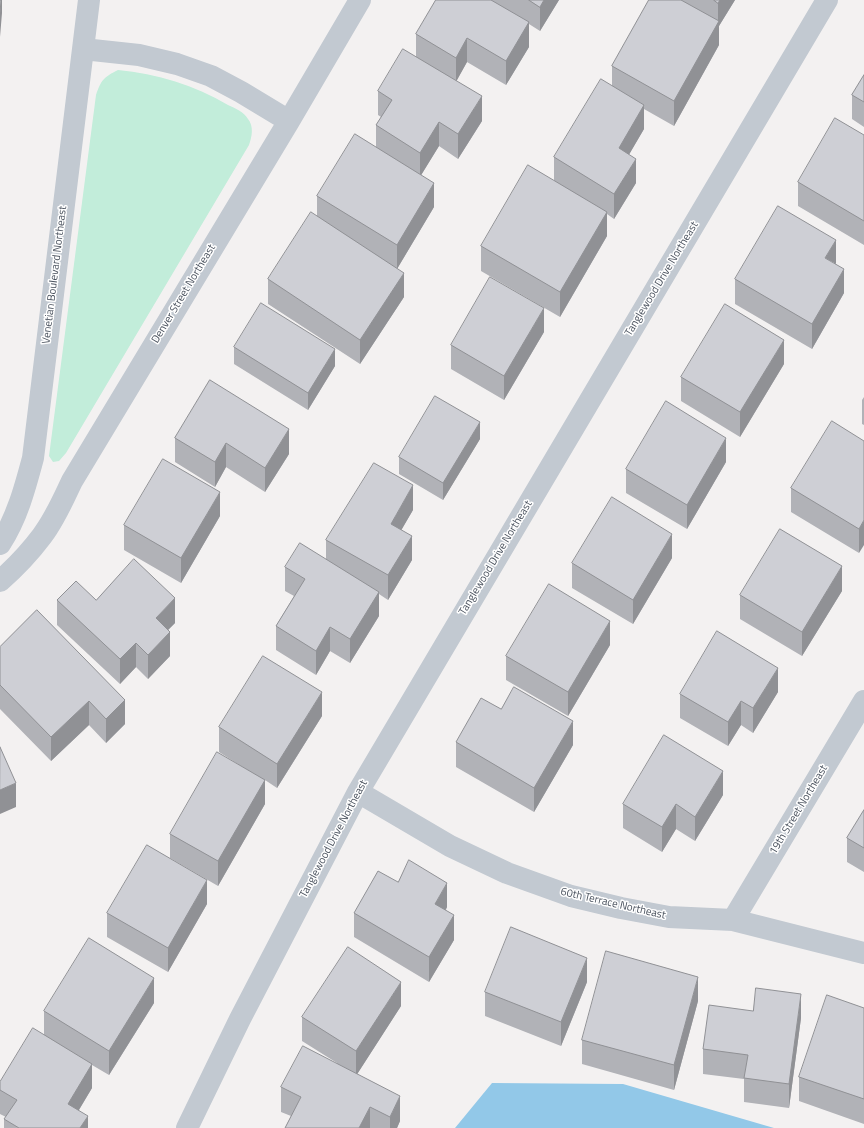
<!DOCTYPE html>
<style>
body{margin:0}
canvas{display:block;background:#f3f1f1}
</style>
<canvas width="864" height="1128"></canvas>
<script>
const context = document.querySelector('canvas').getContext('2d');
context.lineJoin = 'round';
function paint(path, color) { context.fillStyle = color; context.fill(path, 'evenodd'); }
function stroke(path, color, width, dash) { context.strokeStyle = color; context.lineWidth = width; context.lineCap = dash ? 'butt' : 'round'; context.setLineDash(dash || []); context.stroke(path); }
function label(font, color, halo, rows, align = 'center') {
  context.font = font + ' "Titillium Web",sans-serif'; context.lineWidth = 3; context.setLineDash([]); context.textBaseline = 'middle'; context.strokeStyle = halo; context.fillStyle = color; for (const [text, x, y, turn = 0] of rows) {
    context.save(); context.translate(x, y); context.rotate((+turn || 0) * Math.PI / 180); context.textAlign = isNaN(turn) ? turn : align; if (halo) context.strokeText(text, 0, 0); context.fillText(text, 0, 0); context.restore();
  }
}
paint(new Path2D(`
 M 118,70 C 157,74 195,85 228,105 C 235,108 244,112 248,119 C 254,126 252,137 249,145 L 66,453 L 59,461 L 53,462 L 49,456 L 96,95 C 101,80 104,77 118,70 Z`), '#c2edda');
paint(new Path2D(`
 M 492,1083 L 623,1084 L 774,1128 L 455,1128 Z`), '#92c8e8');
stroke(new Path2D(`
 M 83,49 L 139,55 L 177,64 L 211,76 L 241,92 L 289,121
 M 0,544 C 17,518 25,488 33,458 L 89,0
 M 0,581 C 16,567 30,552 42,536 C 55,519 63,500 72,481 L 289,121 L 360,0
 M 358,792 L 450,846 L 507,873 L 571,896 L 621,908 L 669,917 L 733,920 L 864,953
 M 733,920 L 864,701
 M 187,1128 L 240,1019 L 358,792 L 827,0`), '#c2c9d1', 22);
paint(new Path2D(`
 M 436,0 L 559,0 L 540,31 L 529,24 L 529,47 L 506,85 L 467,62 L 456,81 L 482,121 L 458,159 L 439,146 L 421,175 L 434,207 L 397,269 L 404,297 L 360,364 L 268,304 L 268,279 L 317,216 L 317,196 L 376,147 L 376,125 L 381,117 L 378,115 L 378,91 L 416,57 L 416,34 Z
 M 649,0 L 735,0 L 719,26 L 719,45 L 674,126 L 644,109 L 644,129 L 629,154 L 636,183 L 614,219 L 607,214 L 607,236 L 560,317 L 481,271 L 481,246 L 554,181 L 554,157 L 612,86 L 612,66 Z
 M 864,75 L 864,127 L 852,119 L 852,95 Z
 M 864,135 L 864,245 L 798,206 L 798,182 Z
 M 836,264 L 844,293 L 812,349 L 735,304 L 735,279 Z
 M 544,332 L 504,400 L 451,369 L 451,345 Z
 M 234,347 L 335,366 L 308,410 L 234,364 Z
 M 784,364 L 740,437 L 681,401 L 681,377 Z
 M 210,380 L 289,454 L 265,492 L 226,467 L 215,487 L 175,462 L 175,438 Z
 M 864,397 L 864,425 L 862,424 L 862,400 Z
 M 480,439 L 443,500 L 399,474 L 399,457 Z
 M 864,441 L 859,553 L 791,512 L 791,488 Z
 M 726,462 L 687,529 L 626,493 L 626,469 Z
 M 413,510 L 401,530 L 412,560 L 388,600 L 379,594 L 379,616 L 350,663 L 330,651 L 316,675 L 276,650 L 276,626 L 294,596 L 285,591 L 285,567 L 326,559 L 326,540 Z
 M 220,516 L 181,583 L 124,550 L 124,525 Z
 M 672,558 L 633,624 L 572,588 L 572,563 Z
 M 842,591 L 802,656 L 740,619 L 740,595 Z
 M 57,600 L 96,600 L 175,623 L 168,630 L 170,656 L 148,679 L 136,667 L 120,684 L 57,625 Z
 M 37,610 L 125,724 L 106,743 L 89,725 L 51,761 L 0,709 L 0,647 Z
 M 610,645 L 568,716 L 506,680 L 506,656 Z
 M 778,692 L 753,733 L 741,725 L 728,746 L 680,718 L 680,694 Z
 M 501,709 L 573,745 L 534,812 L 456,767 L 456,742 Z
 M 322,716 L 277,788 L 265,780 L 265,804 L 218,886 L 170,858 L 170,834 L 258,777 L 219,752 L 219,727 Z
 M 723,795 L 695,841 L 676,829 L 662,852 L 623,828 L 623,804 Z
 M 864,810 L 864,872 L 847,862 L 847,838 Z
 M 398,882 L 447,907 L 446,910 L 454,940 L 429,982 L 354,937 L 354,913 Z
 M 207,904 L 168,972 L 107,937 L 107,913 Z
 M 587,982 L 561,1046 L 485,1016 L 485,992 Z
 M 698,1001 L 674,1090 L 582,1064 L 582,1040 Z
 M 154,1003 L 109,1075 L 92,1065 L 92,1088 L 79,1110 L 88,1128 L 4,1128 L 4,1119 L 6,1117 L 0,1114 L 0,1082 L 44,1035 L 44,1011 Z
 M 401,1006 L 357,1074 L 400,1121 L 397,1128 L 285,1128 L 291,1116 L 281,1112 L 281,1087 L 337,1063 L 302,1041 L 302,1017 Z
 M 864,1008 L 864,1124 L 799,1101 L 799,1077 Z
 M 801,1018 L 789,1108 L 744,1102 L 744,1079 L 703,1074 L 703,1049 Z`), '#b1b2b7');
paint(new Path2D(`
 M 1,0 L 2,0 L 2,13 L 0,37 L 0,13 Z
 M 544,0 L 559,0 L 540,31 L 540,7 Z
 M 720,0 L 735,0 L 719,26 L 719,45 L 674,126 L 674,101 L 718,22 L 718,3 Z
 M 529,22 L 529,47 L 506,85 L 506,61 Z
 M 467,38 L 467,62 L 456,82 L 456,58 Z
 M 482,96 L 482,121 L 458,159 L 458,134 Z
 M 644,105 L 644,129 L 619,172 L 619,148 Z
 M 439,122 L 439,146 L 420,177 L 420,153 Z
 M 636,159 L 636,183 L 614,219 L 614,194 Z
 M 434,183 L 434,207 L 397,269 L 397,245 Z
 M 607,212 L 607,236 L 560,317 L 560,292 Z
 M 836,240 L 836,264 L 825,258 Z
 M 844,269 L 844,293 L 812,349 L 812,324 Z
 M 404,273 L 404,297 L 360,364 L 360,340 Z
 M 544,308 L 544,332 L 504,400 L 504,376 Z
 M 784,340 L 784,364 L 740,437 L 740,412 Z
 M 335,349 L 335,366 L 308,410 L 308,393 Z
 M 480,422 L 480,439 L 443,500 L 443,483 Z
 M 289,429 L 289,454 L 265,492 L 265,468 Z
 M 726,438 L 726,462 L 687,529 L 687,505 Z
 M 226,443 L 226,467 L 215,487 L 215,462 Z
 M 413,485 L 413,510 L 391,548 L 391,524 Z
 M 220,492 L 220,516 L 181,583 L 181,558 Z
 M 864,520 L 864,545 L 859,553 L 859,529 Z
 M 672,534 L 672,558 L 633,624 L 633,600 Z
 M 412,536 L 412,560 L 388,600 L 388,575 Z
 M 842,566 L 842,591 L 802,656 L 802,632 Z
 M 379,592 L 379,616 L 350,663 L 350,639 Z
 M 175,598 L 175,623 L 156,642 L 156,618 Z
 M 610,621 L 610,645 L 568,716 L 568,692 Z
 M 330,627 L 330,651 L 316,675 L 316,651 Z
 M 170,632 L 170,656 L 148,679 L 148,655 Z
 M 136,643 L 136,667 L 120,684 L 120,659 Z
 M 778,668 L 778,692 L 753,733 L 753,708 Z
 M 322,692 L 322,716 L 277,788 L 277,764 Z
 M 125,700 L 125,724 L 106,743 L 106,719 Z
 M 89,701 L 89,725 L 51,761 L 51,737 Z
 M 741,701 L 741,725 L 728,746 L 728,722 Z
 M 573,721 L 573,745 L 534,812 L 534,788 Z
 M 723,771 L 723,795 L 695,841 L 695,817 Z
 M 265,780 L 265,804 L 218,886 L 218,861 Z
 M 16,783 L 16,807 L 0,814 L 0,790 Z
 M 676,804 L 676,829 L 662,852 L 662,827 Z
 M 207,880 L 207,904 L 168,972 L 168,948 Z
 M 447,883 L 447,907 L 435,928 L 435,904 Z
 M 454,915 L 454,940 L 429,982 L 429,957 Z
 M 587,958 L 587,982 L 561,1046 L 561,1022 Z
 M 698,977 L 698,1001 L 674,1090 L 674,1065 Z
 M 154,978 L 154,1003 L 109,1075 L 109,1051 Z
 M 401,982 L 401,1006 L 356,1076 L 356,1051 Z
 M 801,994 L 801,1018 L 789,1108 L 789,1084 Z
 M 92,1064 L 92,1088 L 68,1128 L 68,1104 Z
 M 400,1096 L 400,1121 L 397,1128 L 390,1128 L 390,1117 Z
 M 370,1107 L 370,1128 L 359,1128 Z
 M 88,1116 L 88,1128 L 80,1128 Z`), '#909195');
const building = new Path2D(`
 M 0,0 L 1,0 L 0,13 Z
 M 436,0 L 491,0 L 529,22 L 506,61 L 467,38 L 456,58 L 416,34 Z
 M 529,0 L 544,0 L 540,7 Z
 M 649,0 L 681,0 L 719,21 L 674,101 L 612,66 Z
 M 714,0 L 720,0 L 718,3 Z
 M 403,49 L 482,96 L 458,134 L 439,122 L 420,153 L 376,125 L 392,100 L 378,91 Z
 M 864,75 L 864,102 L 852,95 Z
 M 601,79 L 644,105 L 619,148 L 636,159 L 614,194 L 554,157 Z
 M 835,118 L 864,135 L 864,221 L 798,182 Z
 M 355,134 L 434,183 L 397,245 L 317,196 Z
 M 528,165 L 607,212 L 560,292 L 481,246 Z
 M 778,206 L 836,240 L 825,258 L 844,269 L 812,324 L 735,279 Z
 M 311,212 L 404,273 L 360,340 L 268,279 Z
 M 490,277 L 544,308 L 504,376 L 451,345 Z
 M 261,303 L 335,349 L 308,393 L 234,347 Z
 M 725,304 L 784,340 L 740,412 L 681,377 Z
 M 210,380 L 289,429 L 265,468 L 226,443 L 215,462 L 175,438 Z
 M 435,396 L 480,422 L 443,483 L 399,457 Z
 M 666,401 L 726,438 L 687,505 L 626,469 Z
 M 832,421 L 864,441 L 864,520 L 859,529 L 791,488 Z
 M 163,459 L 220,492 L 181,558 L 124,525 Z
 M 374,463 L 413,485 L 391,524 L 412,536 L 388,575 L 326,540 Z
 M 612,497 L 672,534 L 633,600 L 572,563 Z
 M 780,529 L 842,566 L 802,632 L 740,595 Z
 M 300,543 L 379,592 L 350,639 L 330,627 L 316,651 L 276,626 L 305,579 L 285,567 Z
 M 134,559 L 175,598 L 156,618 L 170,632 L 148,655 L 136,643 L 120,659 L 57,600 L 76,581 L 96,600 Z
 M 549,584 L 610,621 L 568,692 L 506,656 Z
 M 37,610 L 125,700 L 106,719 L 89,701 L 51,737 L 0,685 L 0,647 Z
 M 717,631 L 778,668 L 753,708 L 741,701 L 728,722 L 680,694 Z
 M 263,656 L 322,692 L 277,764 L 219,727 Z
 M 514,687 L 573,721 L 534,788 L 456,742 L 481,698 L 501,709 Z
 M 664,735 L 723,771 L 695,817 L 676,804 L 662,827 L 623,804 Z
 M 0,747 L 16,783 L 0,790 Z
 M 217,752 L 265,780 L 218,861 L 170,834 Z
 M 864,810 L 864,848 L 847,838 Z
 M 147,845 L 207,880 L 168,948 L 107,913 Z
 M 409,860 L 447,883 L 435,904 L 454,915 L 429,957 L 354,913 L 378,871 L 398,882 Z
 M 511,927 L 587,958 L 561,1022 L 485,992 Z
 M 89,938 L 154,978 L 109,1051 L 44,1011 Z
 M 348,947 L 401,982 L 356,1051 L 302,1017 Z
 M 606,951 L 698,977 L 674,1065 L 582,1040 Z
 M 756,988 L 801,994 L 789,1084 L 744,1078 L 748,1055 L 703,1049 L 709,1005 L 753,1011 Z
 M 827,995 L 864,1008 L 864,1099 L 799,1077 Z
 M 33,1028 L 92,1064 L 68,1104 L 88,1116 L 80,1128 L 19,1128 L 4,1119 L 17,1100 L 0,1090 L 0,1082 Z
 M 303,1046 L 400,1096 L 390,1117 L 370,1107 L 359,1128 L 285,1128 L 301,1097 L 281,1087 Z`);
paint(building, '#cecfd5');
stroke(building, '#909195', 1);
label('11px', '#49515d', '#fff', [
 ["Venetian Boulevard Northeast",55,275,-83],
 ["Tanglewood Drive Northeast",662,279,-59],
 ["Denver Street Northeast",184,294,-59],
 ["Tanglewood Drive Northeast",496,558,-59],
 ["19th Street Northeast",799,810,-59],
 ["Tanglewood Drive Northeast",334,839,-62],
 ["60th Terrace Northeast",613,904,13]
]);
</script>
